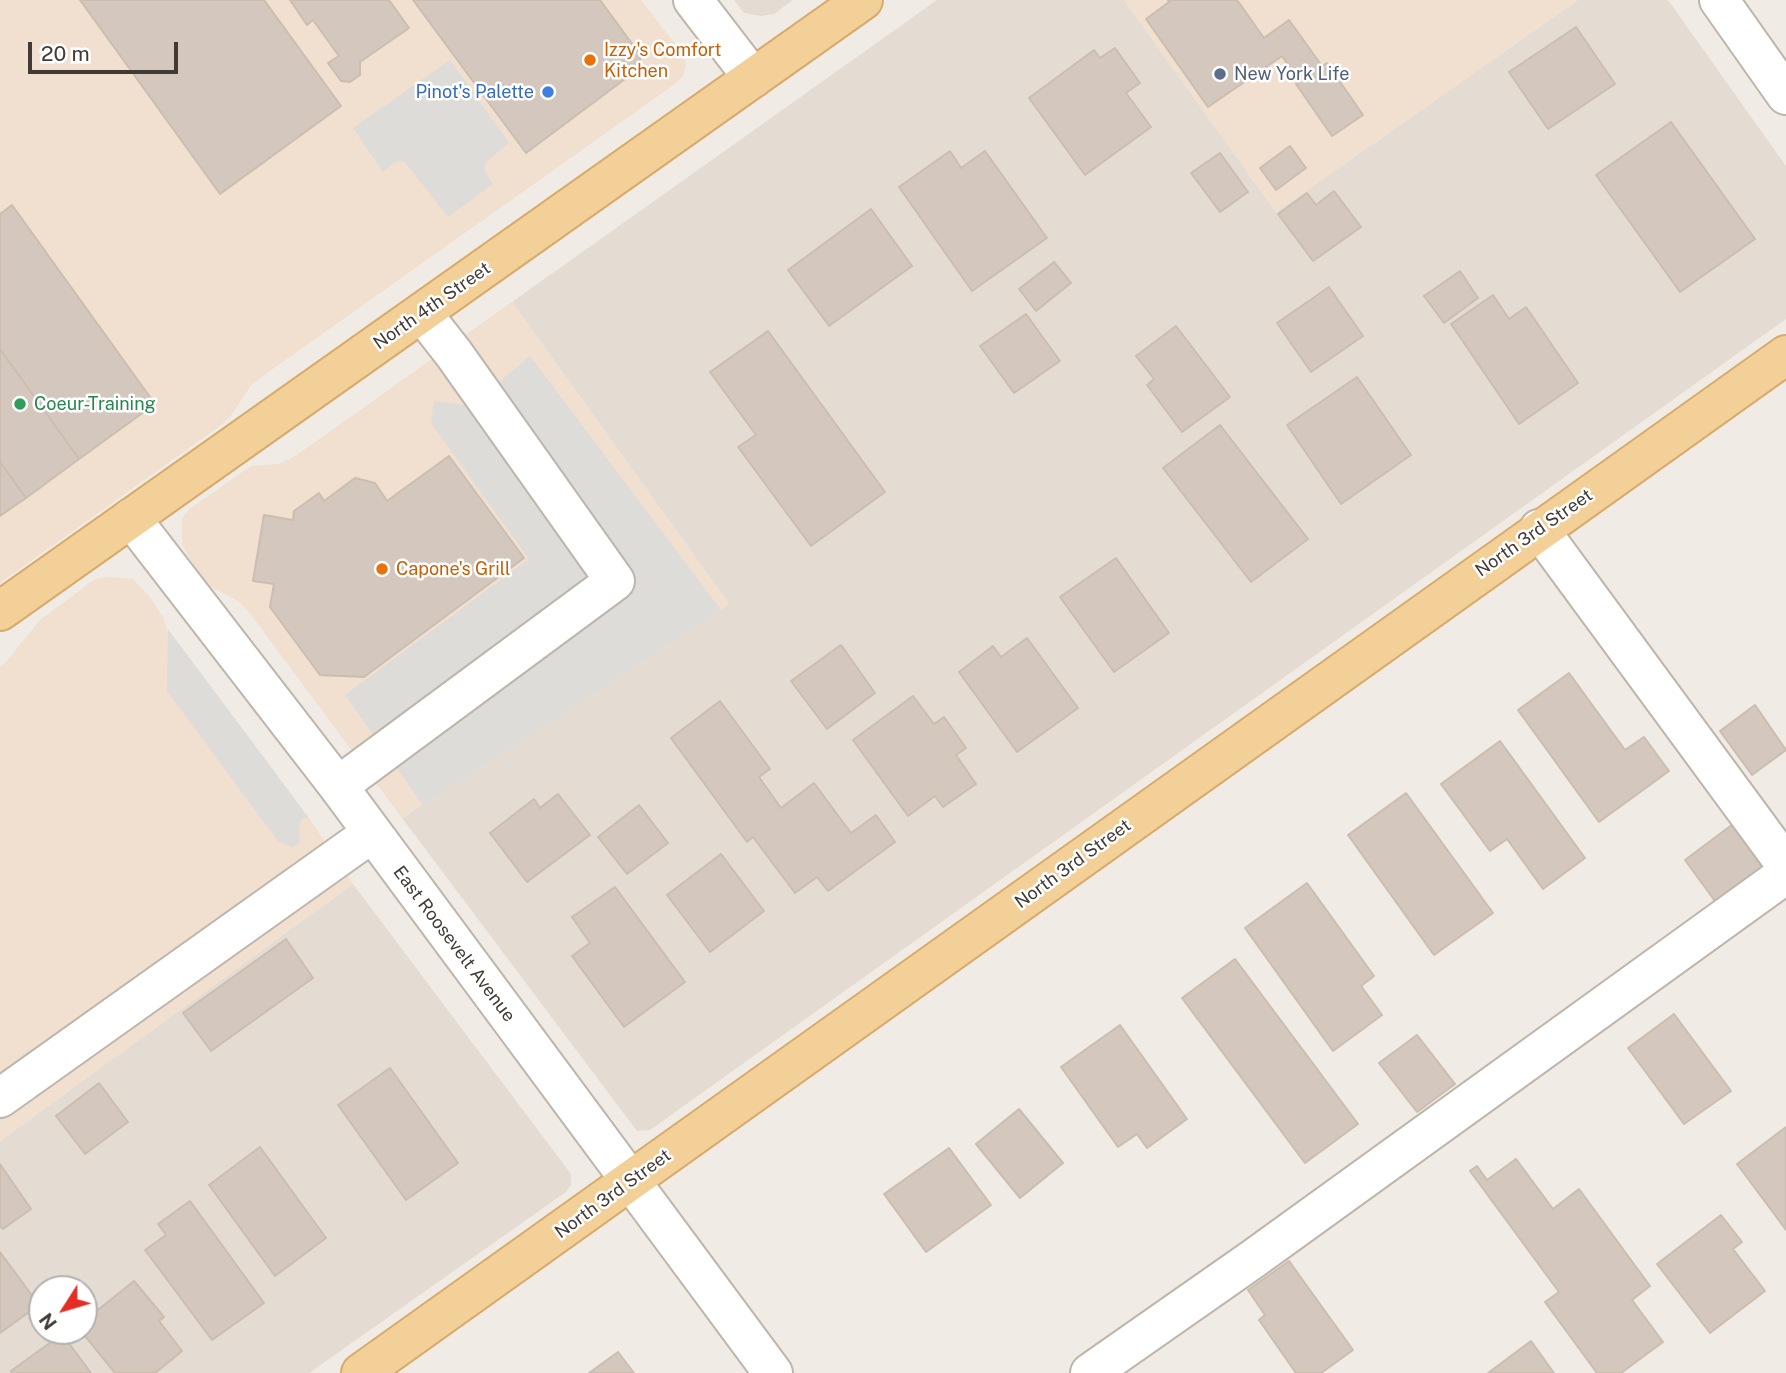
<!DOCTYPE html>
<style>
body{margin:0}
#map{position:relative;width:1786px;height:1373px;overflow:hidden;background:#f0ebe4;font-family:"Public Sans",sans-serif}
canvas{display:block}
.north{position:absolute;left:28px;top:1275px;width:70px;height:70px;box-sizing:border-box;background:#fff;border:2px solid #b3b1ae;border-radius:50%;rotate:233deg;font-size:19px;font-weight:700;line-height:28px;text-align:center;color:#423b35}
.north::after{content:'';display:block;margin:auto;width:24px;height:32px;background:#e52d26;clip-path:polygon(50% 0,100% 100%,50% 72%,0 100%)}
.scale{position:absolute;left:28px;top:42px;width:150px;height:32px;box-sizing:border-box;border:4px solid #423b35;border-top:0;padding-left:9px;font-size:21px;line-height:24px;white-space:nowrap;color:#423b35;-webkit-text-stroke:5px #fff;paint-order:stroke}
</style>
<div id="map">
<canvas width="1786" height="1373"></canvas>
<div class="north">N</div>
<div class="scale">20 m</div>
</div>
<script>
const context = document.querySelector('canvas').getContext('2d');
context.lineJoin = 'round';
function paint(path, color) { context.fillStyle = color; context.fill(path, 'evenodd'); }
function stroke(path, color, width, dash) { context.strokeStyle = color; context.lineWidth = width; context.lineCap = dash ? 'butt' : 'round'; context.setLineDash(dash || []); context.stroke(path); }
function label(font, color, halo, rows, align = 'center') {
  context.font = font + ' "Public Sans",sans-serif'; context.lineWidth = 5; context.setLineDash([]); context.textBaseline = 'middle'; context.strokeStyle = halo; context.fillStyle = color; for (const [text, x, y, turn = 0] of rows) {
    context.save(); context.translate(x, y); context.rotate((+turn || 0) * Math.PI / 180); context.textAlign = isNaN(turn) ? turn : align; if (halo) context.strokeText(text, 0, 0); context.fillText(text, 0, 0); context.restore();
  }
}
paint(new Path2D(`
 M 734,0 L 793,0 L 774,14 L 761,16 L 744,13 Z
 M 937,0 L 1124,0 L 1276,212 L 1578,0 L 1668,0 L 1786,166 L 1786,319 L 650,1130 L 637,1131 L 402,818 L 729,604 L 512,302 Z
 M 353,884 L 571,1174 L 571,1185 L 566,1192 L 309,1373 L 0,1373 L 0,1141 ZM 42,1289 L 84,1289 L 84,1331 L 42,1331 Z`), '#e4dcd3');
paint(new Path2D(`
 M 0,0 L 641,0 L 682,53 L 686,64 L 683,76 L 675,84 L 267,373 L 251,385 L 233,413 L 220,426 L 0,583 Z
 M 1124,0 L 1578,0 L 1276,212 Z
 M 512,302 L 729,604 L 402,818 L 249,612 L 238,601 L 207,584 L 198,573 L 182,544 L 182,519 L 188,510 L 251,466 L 279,464 L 294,457 Z
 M 107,577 L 133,579 L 150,597 L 164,619 L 169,636 L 300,823 L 303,818 L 309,818 L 353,884 L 0,1141 L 0,667 L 6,662 L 40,620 L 95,579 Z`), '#f1dfd0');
paint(new Path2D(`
 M 450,60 L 509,143 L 487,161 L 485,165 L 485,172 L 493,184 L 448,217 L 405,162 L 399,161 L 393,163 L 383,172 L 353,128 Z
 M 530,356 L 721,610 L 423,805 L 345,695 L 529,559 L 431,423 L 434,401 L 471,406 Z
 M 168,629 L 309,818 L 303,818 L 300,823 L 299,844 L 291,847 L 278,841 L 167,691 Z`), '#dedcd9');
const building = new Path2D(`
 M 80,0 L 264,0 L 341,106 L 220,194 Z
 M 290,0 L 389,0 L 409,28 L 360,62 L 360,75 L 350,82 L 341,81 L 328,63 L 339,56 L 313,20 L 307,25 Z
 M 413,0 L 600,0 L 641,56 L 637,70 L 526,153 Z
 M 1168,0 L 1237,0 L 1264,38 L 1289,20 L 1322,66 L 1327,63 L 1363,115 L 1332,136 L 1296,84 L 1300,82 L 1282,56 L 1208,107 L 1146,19 L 1169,2 Z
 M 1576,27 L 1615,84 L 1548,129 L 1509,72 Z
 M 1115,48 L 1140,83 L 1126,93 L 1151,127 L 1085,175 L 1029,98 L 1094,50 L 1100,58 Z
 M 1671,122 L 1755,239 L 1680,292 L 1596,175 Z
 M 1290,146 L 1306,168 L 1276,190 L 1260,168 Z
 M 950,151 L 961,168 L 985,151 L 1047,238 L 972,291 L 899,187 Z
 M 1220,153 L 1248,192 L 1220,212 L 1191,173 Z
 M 1334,191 L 1361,227 L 1313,261 L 1278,214 L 1307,193 L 1316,205 Z
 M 12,205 L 155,404 L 79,459 L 0,349 L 0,214 Z
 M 871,209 L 912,266 L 829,326 L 788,270 Z
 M 1054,262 L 1071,283 L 1036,311 L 1019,289 Z
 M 1460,271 L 1478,298 L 1444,323 L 1424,296 Z
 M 1329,287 L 1363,336 L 1311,372 L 1277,323 Z
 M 1493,295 L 1509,319 L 1526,307 L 1578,383 L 1519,424 L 1451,324 Z
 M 1026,314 L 1060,361 L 1014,393 L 980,346 Z
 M 1176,326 L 1230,397 L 1182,432 L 1147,385 L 1154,379 L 1136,356 Z
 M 768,331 L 885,492 L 811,546 L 738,447 L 756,435 L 710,372 Z
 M 0,349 L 79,459 L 26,498 L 0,462 Z
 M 1357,377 L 1411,455 L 1341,504 L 1287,425 Z
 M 1220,425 L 1308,539 L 1251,582 L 1163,468 Z
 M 449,456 L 524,558 L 364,677 L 320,675 L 270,607 L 274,584 L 253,581 L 264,515 L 293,520 L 294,511 L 319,493 L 324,501 L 355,478 L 375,483 L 387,501 Z
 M 0,462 L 26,498 L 0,516 Z
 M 1116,558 L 1169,633 L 1114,672 L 1060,597 Z
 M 1027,638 L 1078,708 L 1017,752 L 959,672 L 993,646 L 1001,657 Z
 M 841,645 L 875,693 L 827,729 L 791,681 Z
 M 1569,673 L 1625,750 L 1644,737 L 1669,771 L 1599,822 L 1518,710 Z
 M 913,696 L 934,724 L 944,717 L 966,748 L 956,755 L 976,784 L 943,807 L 935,796 L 908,816 L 853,740 Z
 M 720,701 L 770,769 L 759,777 L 781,808 L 814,783 L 851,833 L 876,815 L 895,842 L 828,891 L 817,877 L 795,893 L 753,837 L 747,842 L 671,738 Z
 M 1755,705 L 1786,750 L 1752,775 L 1720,731 Z
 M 1500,741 L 1585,858 L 1543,889 L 1507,839 L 1490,851 L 1441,784 Z
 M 1406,793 L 1493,913 L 1434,955 L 1348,835 Z
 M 558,794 L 590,835 L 527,882 L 490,833 L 534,799 L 540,808 Z
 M 639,805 L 668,843 L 627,874 L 598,837 Z
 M 1733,824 L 1768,872 L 1720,908 L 1685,860 Z
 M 721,854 L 764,911 L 710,952 L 667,895 Z
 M 1307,883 L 1374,976 L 1361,986 L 1382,1015 L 1333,1051 L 1245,928 Z
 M 615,887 L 685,982 L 624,1027 L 572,956 L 590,943 L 572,917 Z
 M 286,939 L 313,978 L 211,1051 L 183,1013 Z
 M 1235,959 L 1358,1124 L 1305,1163 L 1182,998 Z
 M 1674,1014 L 1731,1091 L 1684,1124 L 1628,1048 Z
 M 1120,1025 L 1187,1119 L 1147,1148 L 1137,1134 L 1118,1147 L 1061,1067 Z
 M 1417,1035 L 1455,1084 L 1417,1112 L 1379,1063 Z
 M 390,1068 L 458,1163 L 406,1200 L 338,1105 Z
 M 99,1083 L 128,1122 L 85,1154 L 56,1116 Z
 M 1019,1109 L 1063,1163 L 1020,1198 L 976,1144 Z
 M 1786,1127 L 1786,1230 L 1737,1164 Z
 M 260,1147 L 326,1238 L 275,1276 L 209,1185 Z
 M 949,1148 L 991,1205 L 926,1252 L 884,1194 Z
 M 1516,1159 L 1553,1209 L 1579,1189 L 1650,1286 L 1632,1300 L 1663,1342 L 1621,1373 L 1597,1373 L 1545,1302 L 1559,1292 L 1470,1171 L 1477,1166 L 1487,1180 Z
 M 0,1164 L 31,1209 L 3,1229 L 0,1226 Z
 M 190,1201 L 264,1303 L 212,1340 L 145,1250 L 166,1235 L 158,1224 Z
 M 1721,1215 L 1742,1242 L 1733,1249 L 1765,1291 L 1710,1333 L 1657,1264 Z
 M 0,1252 L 39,1305 L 0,1333 Z
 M 1289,1261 L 1353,1350 L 1321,1373 L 1296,1373 L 1259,1320 L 1265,1315 L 1248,1290 Z
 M 134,1281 L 164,1317 L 159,1321 L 182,1351 L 155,1373 L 115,1373 L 81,1331 L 84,1331 L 84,1321 Z
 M 62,1334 L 91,1373 L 12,1373 L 11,1371 Z
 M 1531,1341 L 1554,1373 L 1488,1373 Z
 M 618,1352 L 634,1373 L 589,1373 Z`);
paint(building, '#d4c8be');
stroke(building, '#cbbdaf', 2);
const minor = new Path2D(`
 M 693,0 L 753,78
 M 1719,0 L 1786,95
 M 131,518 L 338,786 L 773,1373
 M 1539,529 L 1786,865
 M 338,786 L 615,581 L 454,354 L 422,313
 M 0,1098 L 372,833
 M 1090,1373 L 1253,1259 L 1786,874`);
const major = new Path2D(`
 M 0,611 L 863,0
 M 361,1373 L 1786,355`);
stroke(minor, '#beb5ab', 42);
stroke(major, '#d7aa6b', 42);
stroke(minor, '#fff', 38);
stroke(major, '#f4d099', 38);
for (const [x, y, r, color] of [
 [590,60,7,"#e8710a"],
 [1220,74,7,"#5c6f8a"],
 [548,92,7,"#3f7fe0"],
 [20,404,7,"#2e9e5b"],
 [382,569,7,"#e8710a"]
]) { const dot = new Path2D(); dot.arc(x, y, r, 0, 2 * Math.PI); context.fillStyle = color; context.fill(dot); stroke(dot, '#fff', 2.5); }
label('18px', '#c56008', '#fff', [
 ["Izzy's Comfort",604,50],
 ["Kitchen",604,71],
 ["Capone's Grill",396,569]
], 'left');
label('18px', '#4e5e75', '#fff', [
 ["New York Life",1234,74]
], 'left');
label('18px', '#366cbe', '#fff', [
 ["Pinot's Palette",534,92]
], 'right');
label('18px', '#423b35', '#fff', [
 ["North 4th Street",432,306,-35],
 ["North 3rd Street",1534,533,-35],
 ["North 3rd Street",1073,864,-36],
 ["East Roosevelt Avenue",454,944,53],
 ["North 3rd Street",613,1194,-36]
]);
label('18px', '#27864d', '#fff', [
 ["Coeur-Training",34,404]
], 'left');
</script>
